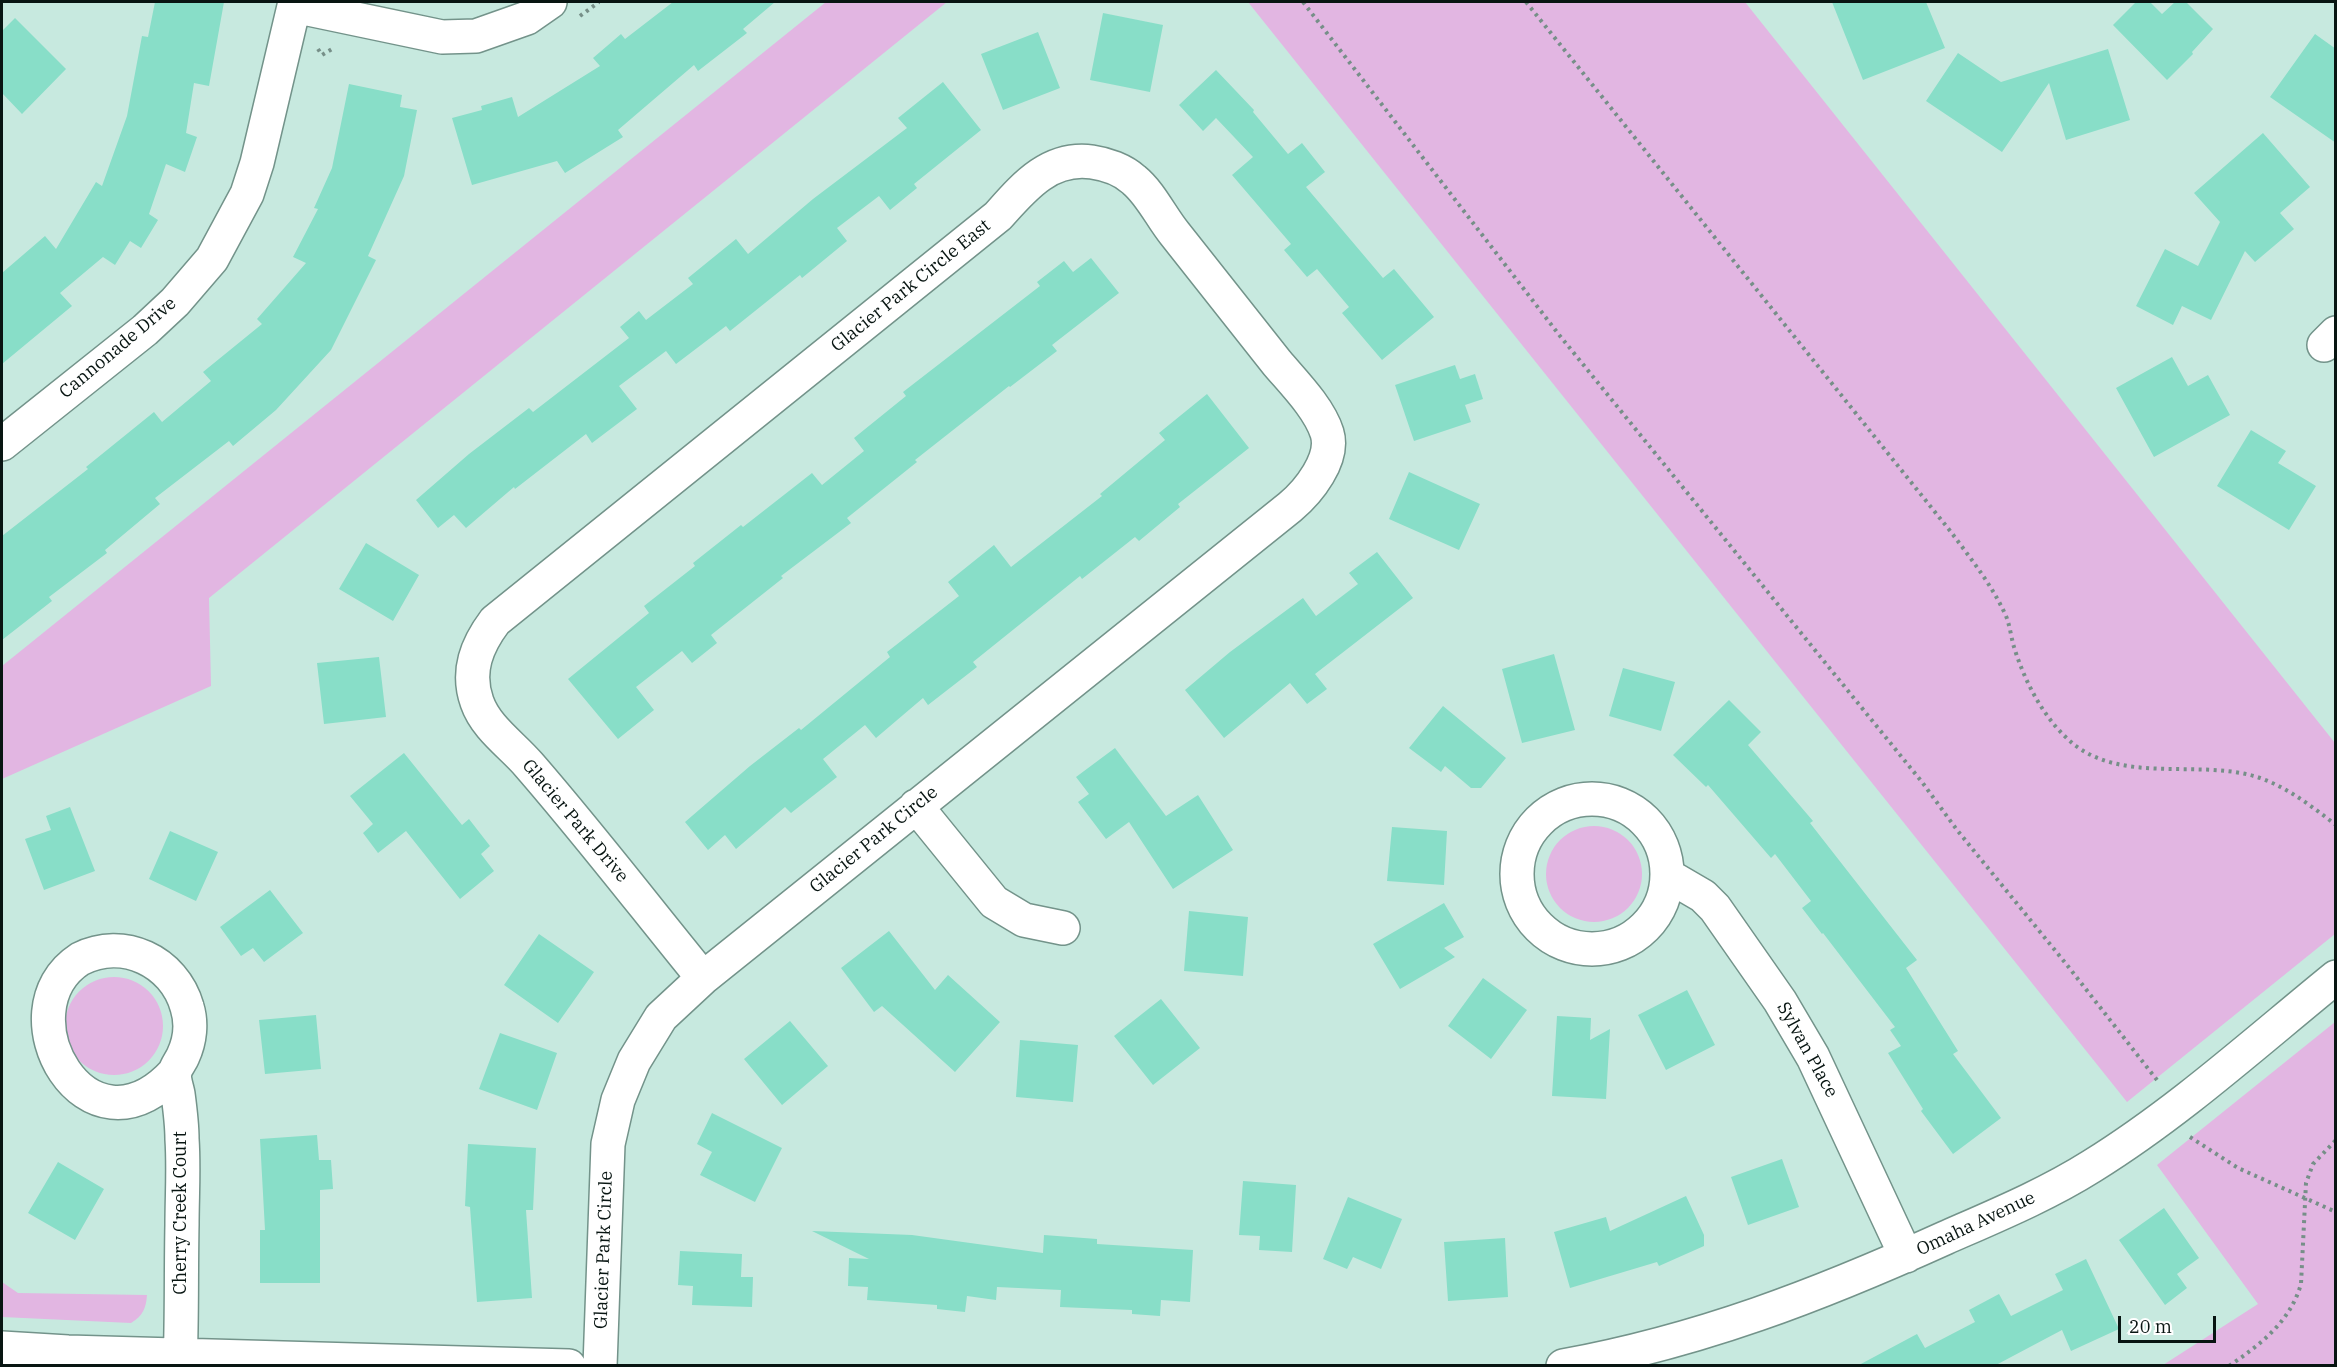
<!DOCTYPE html>
<style>
body{margin:0}
#map{position:relative;width:2337px;height:1367px;overflow:hidden;background:#c7e9df;font-family:"IBM Plex Serif",serif}
canvas{display:block}
.frame{position:absolute;inset:0;border:3px solid #081512;pointer-events:none}
.scale{position:absolute;left:2118px;top:1316px;width:98px;height:27px;box-sizing:border-box;border:3px solid #081512;border-top:0;padding-left:8px;font-size:18px;line-height:21px;white-space:nowrap;color:#081512;-webkit-text-stroke:4px #fff;paint-order:stroke}
</style>
<div id="map">
<canvas width="2337" height="1367"></canvas>
<div class="frame"></div>
<div class="scale">20 m</div>
</div>
<script>
const context = document.querySelector('canvas').getContext('2d');
context.lineJoin = 'round';
function paint(path, color) { context.fillStyle = color; context.fill(path, 'evenodd'); }
function stroke(path, color, width, dash) { context.strokeStyle = color; context.lineWidth = width; context.lineCap = dash ? 'butt' : 'round'; context.setLineDash(dash || []); context.stroke(path); }
function label(font, color, halo, rows, align = 'center') {
  context.font = font + ' "IBM Plex Serif",serif'; context.lineWidth = 4.5; context.setLineDash([]); context.textBaseline = 'middle'; context.strokeStyle = halo; context.fillStyle = color; for (const [text, x, y, turn = 0] of rows) {
    context.save(); context.translate(x, y); context.rotate((+turn || 0) * Math.PI / 180); context.textAlign = isNaN(turn) ? turn : align; if (halo) context.strokeText(text, 0, 0); context.fillText(text, 0, 0); context.restore();
  }
}
paint(new Path2D(`
 M 826,2 L 947,2 L 209,598 L 211,686 L 2,779 L 2,666 Z
 M 1248,2 L 1745,2 L 2335,743 L 2335,934 L 2127,1102 Z
 M1546 874a48 48 0 1 1 96 0a48 48 0 1 1-96 0Z
 M65 1026a49 49 0 1 1 98 0a49 49 0 1 1-98 0Z
 M 2335,1022 L 2335,1365 L 2163,1365 L 2258,1304 L 2157,1165 Z
 M 2,1282 L 18,1293 L 147,1295 C 146,1308 143,1316 131,1323 L 2,1317 Z`), '#e2b6e2');
paint(new Path2D(`
 M 155,2 L 224,2 L 209,86 L 194,83 L 186,133 L 197,137 L 185,172 L 166,164 L 149,214 L 158,220 L 141,248 L 130,241 L 115,265 L 103,257 L 60,293 L 72,306 L 2,364 L 2,273 L 45,236 L 56,249 L 96,182 L 102,186 L 127,116 L 142,36 L 148,37 Z
 M 673,2 L 775,2 L 743,29 L 747,33 L 698,71 L 694,65 L 618,130 L 623,137 L 565,173 L 557,161 L 472,185 L 452,118 L 482,110 L 481,106 L 512,97 L 518,117 L 600,66 L 593,58 L 621,34 L 625,39 Z
 M 1832,2 L 1926,2 L 1945,48 L 1863,80 Z
 M 2136,2 L 2150,2 L 2162,14 L 2175,2 L 2186,2 L 2213,29 L 2192,52 L 2193,54 L 2167,80 L 2113,25 Z
 M 1103,13 L 1163,25 L 1150,92 L 1090,80 Z
 M 15,18 L 66,69 L 22,114 L 2,93 L 2,31 Z
 M 1038,32 L 1060,88 L 1003,110 L 981,54 Z
 M 2315,34 L 2336,49 L 2336,143 L 2270,97 Z
 M 2108,49 L 2130,120 L 2066,140 L 2049,83 L 2002,152 L 1926,101 L 1958,53 L 2001,82 Z
 M 1216,70 L 1254,110 L 1253,112 L 1288,154 L 1302,143 L 1325,172 L 1306,187 L 1383,278 L 1394,269 L 1434,317 L 1382,360 L 1342,313 L 1349,307 L 1317,269 L 1307,277 L 1284,250 L 1291,244 L 1232,175 L 1253,157 L 1216,118 L 1203,131 L 1179,105 Z
 M 943,82 L 981,130 L 914,184 L 917,188 L 890,210 L 879,196 L 837,228 L 847,241 L 802,278 L 800,275 L 730,331 L 726,326 L 676,364 L 666,351 L 619,386 L 637,409 L 592,443 L 586,434 L 515,489 L 514,487 L 466,528 L 454,515 L 438,528 L 416,500 L 469,454 L 529,408 L 533,412 L 629,338 L 620,327 L 639,311 L 646,320 L 693,284 L 688,278 L 736,239 L 748,254 L 813,199 L 907,128 L 898,118 Z
 M 349,84 L 402,95 L 400,107 L 417,110 L 404,176 L 368,256 L 376,260 L 331,350 L 276,410 L 233,446 L 229,441 L 155,498 L 160,504 L 105,550 L 107,553 L 49,597 L 52,601 L 2,640 L 2,536 L 88,469 L 86,467 L 154,412 L 162,422 L 211,381 L 203,372 L 262,324 L 257,319 L 306,263 L 293,257 L 318,209 L 314,208 L 332,168 Z
 M 2263,133 L 2310,187 L 2280,213 L 2294,229 L 2255,262 L 2245,251 L 2211,320 L 2182,306 L 2173,325 L 2136,306 L 2165,249 L 2198,266 L 2220,222 L 2194,193 Z
 M 1091,258 L 1119,293 L 1052,345 L 1057,351 L 1010,387 L 1009,386 L 915,460 L 917,462 L 847,518 L 851,523 L 781,576 L 783,578 L 711,635 L 717,643 L 692,663 L 682,651 L 636,687 L 654,710 L 618,739 L 568,679 L 649,613 L 644,606 L 695,566 L 693,563 L 741,525 L 743,527 L 812,473 L 822,485 L 864,451 L 854,438 L 906,396 L 903,392 L 1040,286 L 1037,282 L 1064,261 L 1073,272 Z
 M 2172,357 L 2188,386 L 2208,375 L 2230,415 L 2154,457 L 2116,388 Z
 M 1455,365 L 1460,379 L 1475,374 L 1483,399 L 1465,405 L 1471,422 L 1414,441 L 1395,385 Z
 M 1207,394 L 1249,448 L 1178,504 L 1180,507 L 1139,541 L 1135,537 L 1082,579 L 1080,576 L 973,662 L 977,667 L 928,705 L 923,698 L 876,738 L 865,725 L 823,759 L 837,777 L 791,813 L 785,807 L 736,849 L 725,835 L 708,850 L 685,822 L 750,766 L 799,728 L 801,730 L 890,657 L 887,652 L 959,596 L 948,582 L 994,545 L 1011,567 L 1102,496 L 1100,494 L 1165,440 L 1159,433 Z
 M 2251,430 L 2286,451 L 2278,463 L 2316,486 L 2289,530 L 2217,486 Z
 M 1409,472 L 1480,504 L 1459,550 L 1389,519 Z
 M 366,543 L 419,575 L 393,621 L 339,589 Z
 M 1377,552 L 1413,598 L 1315,674 L 1327,689 L 1307,704 L 1290,683 L 1224,738 L 1185,690 L 1230,652 L 1303,598 L 1316,616 L 1358,584 L 1349,573 Z
 M 1554,654 L 1575,730 L 1522,743 L 1502,669 Z
 M 379,657 L 386,717 L 324,724 L 317,663 Z
 M 1623,668 L 1675,682 L 1661,731 L 1609,716 Z
 M 1729,700 L 1761,732 L 1748,745 L 1813,821 L 1810,823 L 1917,960 L 1906,968 L 1958,1051 L 1953,1054 L 2001,1118 L 1953,1154 L 1921,1111 L 1923,1109 L 1888,1053 L 1901,1046 L 1890,1030 L 1895,1027 L 1823,933 L 1822,934 L 1802,908 L 1811,901 L 1775,854 L 1771,858 L 1708,785 L 1706,787 L 1673,755 Z
 M 1443,706 L 1506,758 L 1481,788 L 1471,788 L 1445,766 L 1441,772 L 1409,748 Z
 M 1115,748 L 1166,816 L 1198,795 L 1233,850 L 1173,889 L 1129,822 L 1106,839 L 1078,802 L 1089,794 L 1076,777 Z
 M 404,753 L 462,825 L 469,819 L 490,846 L 481,854 L 494,871 L 460,899 L 406,831 L 378,853 L 363,833 L 373,824 L 350,796 Z
 M 70,807 L 95,871 L 44,890 L 25,839 L 51,830 L 46,816 Z
 M 1392,827 L 1447,831 L 1444,885 L 1387,881 Z
 M 170,831 L 218,852 L 196,901 L 149,879 Z
 M 270,890 L 303,933 L 264,962 L 253,948 L 241,956 L 220,927 Z
 M 1444,903 L 1464,937 L 1444,948 L 1455,957 L 1400,989 L 1373,944 Z
 M 1189,911 L 1248,917 L 1243,976 L 1184,971 Z
 M 889,931 L 935,990 L 948,975 L 1000,1022 L 955,1072 L 882,1006 L 874,1012 L 841,968 Z
 M 539,934 L 594,972 L 558,1023 L 504,985 Z
 M 1483,978 L 1527,1010 L 1491,1059 L 1448,1026 Z
 M 1687,990 L 1715,1045 L 1666,1070 L 1638,1015 Z
 M 1161,999 L 1200,1048 L 1153,1085 L 1114,1036 Z
 M 316,1015 L 321,1069 L 265,1074 L 259,1020 Z
 M 1557,1016 L 1591,1018 L 1590,1040 L 1610,1029 L 1606,1099 L 1552,1096 Z
 M 790,1021 L 828,1066 L 782,1105 L 744,1059 Z
 M 500,1033 L 557,1053 L 537,1110 L 479,1089 Z
 M 1020,1040 L 1078,1045 L 1073,1102 L 1016,1097 Z
 M 712,1113 L 782,1148 L 755,1202 L 700,1175 L 712,1152 L 697,1144 Z
 M 317,1135 L 319,1160 L 331,1160 L 333,1189 L 320,1190 L 320,1283 L 260,1283 L 260,1230 L 265,1230 L 260,1139 Z
 M 468,1144 L 536,1148 L 533,1210 L 526,1210 L 532,1298 L 477,1302 L 470,1207 L 465,1206 Z
 M 1782,1159 L 1799,1207 L 1748,1225 L 1731,1177 Z
 M 58,1162 L 104,1189 L 75,1240 L 28,1213 Z
 M 1243,1181 L 1296,1185 L 1292,1252 L 1259,1250 L 1260,1236 L 1239,1235 Z
 M 1686,1196 L 1704,1235 L 1704,1246 L 1659,1266 L 1657,1262 L 1570,1288 L 1554,1232 L 1606,1217 L 1610,1231 Z
 M 1348,1197 L 1402,1219 L 1381,1269 L 1353,1257 L 1347,1269 L 1323,1259 Z
 M 2164,1208 L 2199,1258 L 2177,1274 L 2187,1288 L 2165,1305 L 2119,1240 Z
 M 812,1231 L 912,1235 L 1043,1253 L 1044,1235 L 1097,1239 L 1097,1244 L 1193,1250 L 1190,1302 L 1161,1300 L 1160,1316 L 1132,1314 L 1132,1310 L 1060,1307 L 1061,1290 L 997,1287 L 996,1300 L 967,1296 L 965,1312 L 937,1309 L 937,1305 L 867,1300 L 868,1287 L 848,1286 L 849,1258 L 869,1259 Z
 M 1505,1238 L 1508,1297 L 1448,1301 L 1444,1242 Z
 M 680,1251 L 742,1254 L 741,1277 L 753,1277 L 752,1307 L 692,1305 L 693,1286 L 678,1285 Z
 M 2086,1259 L 2119,1329 L 2071,1351 L 2062,1330 L 1996,1365 L 1859,1365 L 1917,1334 L 1925,1348 L 1975,1322 L 1969,1310 L 1999,1294 L 2011,1316 L 2063,1290 L 2055,1274 Z`), '#88dec8');
const minor = new Path2D(`
 M 294,6 L 442,37 L 476,36 L 527,18 L 550,2
 M 2324,345 L 2336,333
 M 2,444 L 145,330 L 175,302 L 212,259 L 247,194 L 257,163 L 295,2
 M1517 874a75 75 0 1 1 150 0a75 75 0 1 1-150 0Z
 M 916,806 L 994,902 L 1024,920 L 1063,928
 M 1667,875 L 1703,896 L 1715,908 L 1780,1001 L 1813,1057 L 1906,1256
 M 175,1072 C 87,1168 0,1011 80,959 C 123,937 174,961 187,1007 C 192,1023 190,1041 183,1056 C 181,1061 176,1067 175,1072 C 173,1078 177,1088 178,1094 C 180,1109 182,1124 182,1139 C 184,1168 182,1197 182,1225 C 181,1272 182,1319 180,1366
 M 2,1348 L 68,1352 L 569,1366
 M 600,1366 L 608,1144 L 618,1100 L 634,1061 L 661,1017 L 703,978 L 1290,507 C 1308,492 1335,459 1327,433 C 1319,408 1294,383 1277,363 C 1243,320 1209,277 1175,234 C 1161,217 1151,194 1134,180 C 1123,170 1106,164 1092,162 C 1049,156 1023,188 998,216 L 495,621 C 477,645 466,671 477,702 C 486,728 512,745 529,765 C 589,834 645,907 703,978
 M 1563,1366 C 1700,1341 1819,1295 1945,1238 C 1995,1216 2046,1195 2092,1166 C 2179,1112 2256,1042 2336,977`);
stroke(minor, '#73938a', 36);
stroke(new Path2D(`
 M 1303,2 L 1560,336 L 1922,782 L 1957,830 L 2067,965 L 2157,1080
 M 1526,2 L 1951,532 C 1971,559 1992,585 2006,616 C 2010,626 2011,637 2014,647 C 2025,683 2046,723 2076,746 C 2125,782 2195,761 2250,775 C 2282,783 2310,805 2336,825
 M 580,16 L 599,2
 M 318,49 L 322,55 L 332,49
 M 2190,1137 L 2238,1168 L 2336,1212
 M 2229,1366 C 2261,1344 2290,1322 2301,1284 L 2306,1183 L 2313,1164 L 2336,1140`), '#768f88', 4, [3, 4.5]);
stroke(minor, '#fff', 33);
label('18px', '#081512', '#fff', [
 ["Glacier Park Circle East",911,286,-39],
 ["Cannonade Drive",118,348,-40],
 ["Glacier Park Drive",575,821,50],
 ["Glacier Park Circle",874,840,-39],
 ["Sylvan Place",1807,1050,61],
 ["Cherry Creek Court",181,1213,-90],
 ["Omaha Avenue",1976,1224,-25],
 ["Glacier Park Circle",604,1250,-88]
]);
</script>
